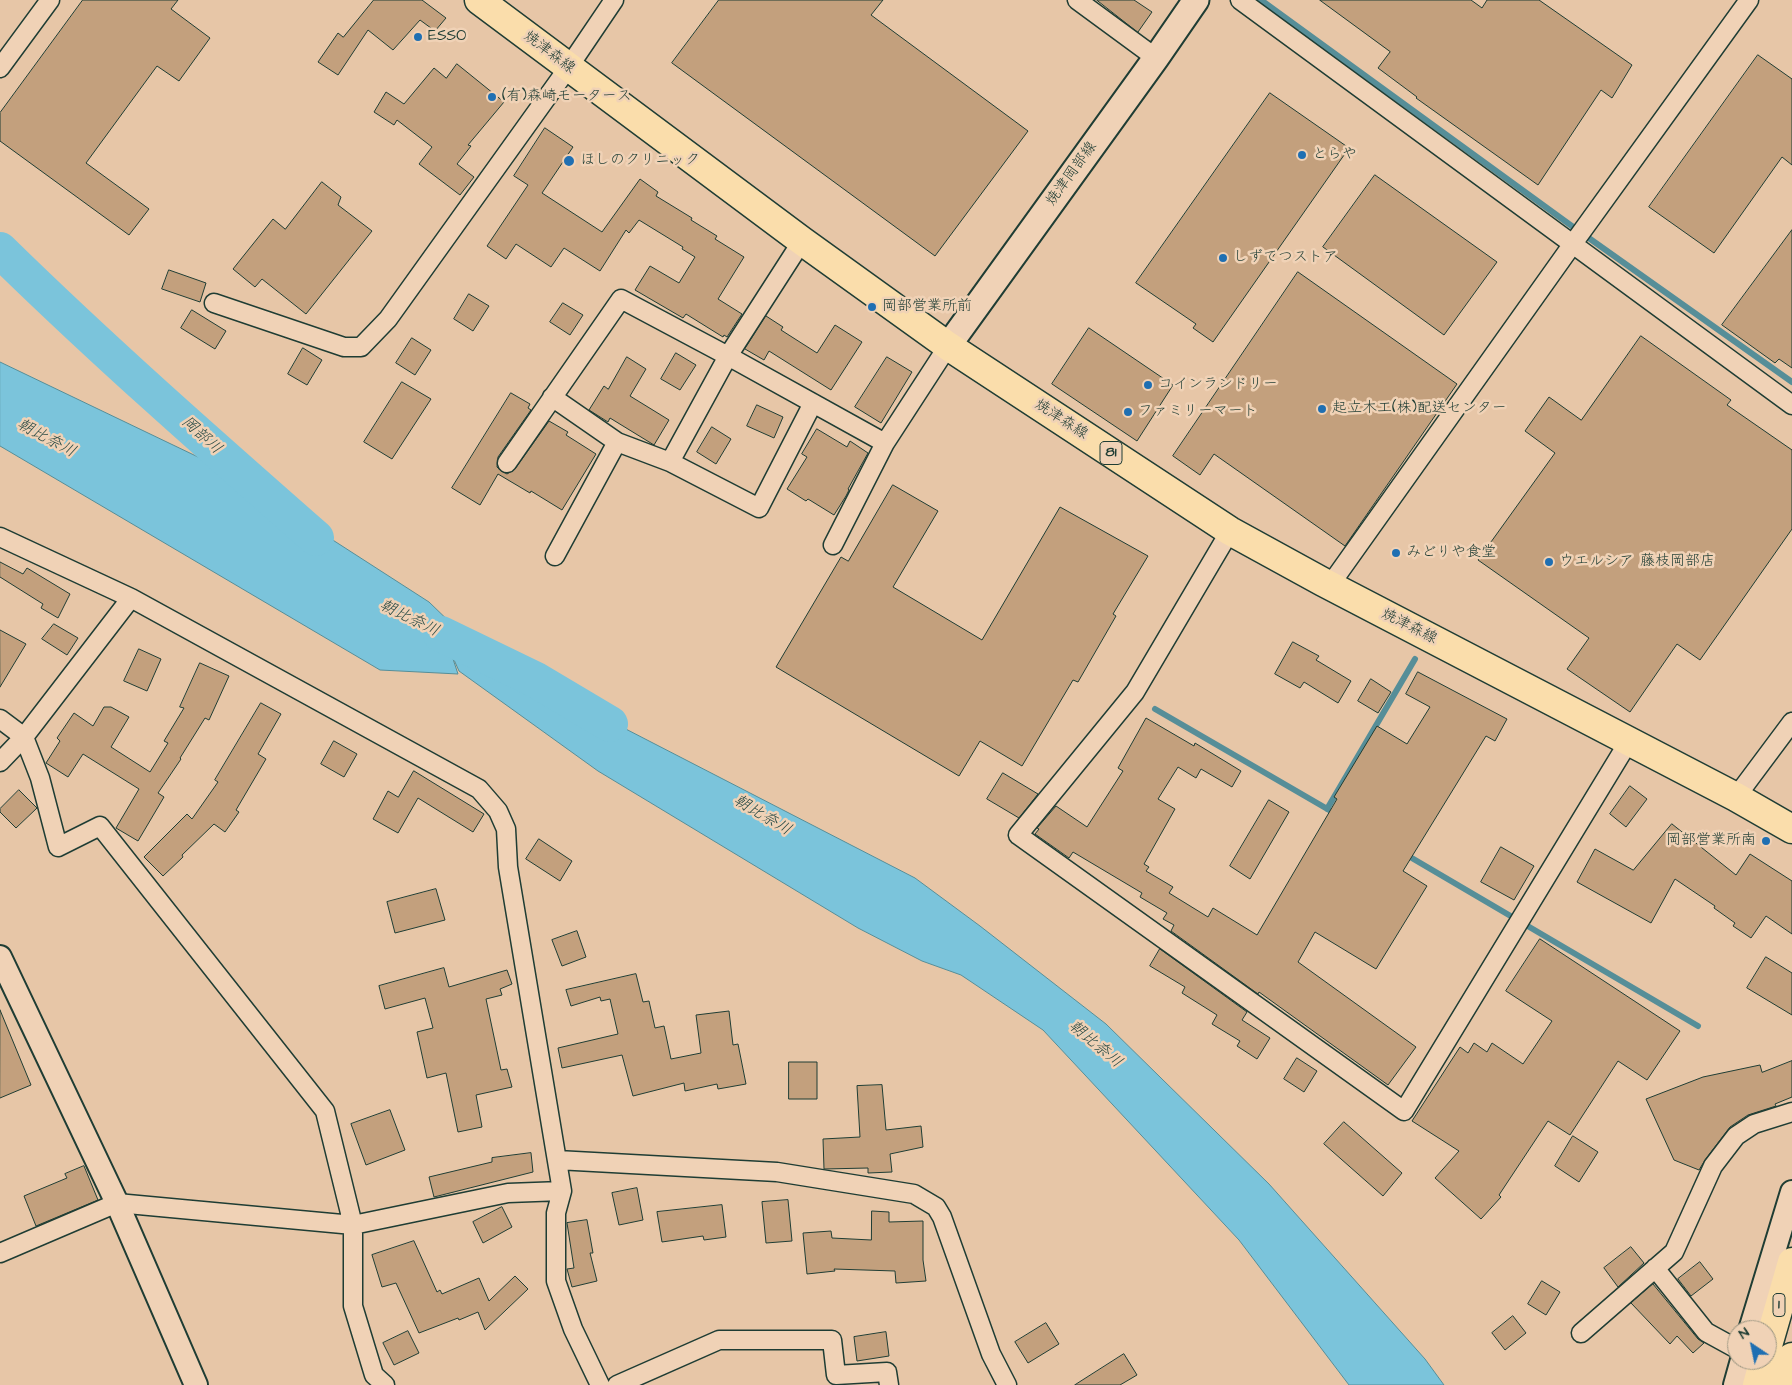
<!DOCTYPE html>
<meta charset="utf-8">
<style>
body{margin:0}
#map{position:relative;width:1792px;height:1385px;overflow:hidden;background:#e7c6a7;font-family:"Architects Daughter",sans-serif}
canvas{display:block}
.north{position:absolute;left:1727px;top:1320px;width:50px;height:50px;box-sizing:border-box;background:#f0d2b6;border:1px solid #9c9682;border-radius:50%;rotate:326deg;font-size:14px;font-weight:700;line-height:20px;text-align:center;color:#1f3d34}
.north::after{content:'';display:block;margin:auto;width:18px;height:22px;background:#1f6fb2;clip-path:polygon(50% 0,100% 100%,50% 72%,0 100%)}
</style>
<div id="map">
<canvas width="1792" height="1385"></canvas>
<div class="north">N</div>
</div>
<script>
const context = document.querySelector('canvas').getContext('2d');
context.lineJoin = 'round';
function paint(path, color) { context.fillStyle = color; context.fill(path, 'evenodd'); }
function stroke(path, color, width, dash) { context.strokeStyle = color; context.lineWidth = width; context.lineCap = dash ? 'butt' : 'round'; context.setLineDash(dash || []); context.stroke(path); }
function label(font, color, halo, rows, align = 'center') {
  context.font = font + ' "Architects Daughter","Klee One",sans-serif'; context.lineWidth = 5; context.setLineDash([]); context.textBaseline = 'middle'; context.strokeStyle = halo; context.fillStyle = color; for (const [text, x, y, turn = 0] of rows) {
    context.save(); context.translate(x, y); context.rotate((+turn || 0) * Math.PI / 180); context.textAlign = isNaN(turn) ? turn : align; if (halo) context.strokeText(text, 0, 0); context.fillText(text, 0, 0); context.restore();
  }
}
const water = new Path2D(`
 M 0,362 L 221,468 L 429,602 L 486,657 L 915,878 L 980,926 L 1106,1024 L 1269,1184 L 1425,1359 L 1444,1385 L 1349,1385 L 1239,1240 L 1043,1030 L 961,975 L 922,961 L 858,928 L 598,771 L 459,671 L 451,653 L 458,674 L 380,670 L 0,446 Z`);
paint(water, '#7bc4db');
stroke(water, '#568e98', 1);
stroke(new Path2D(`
 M 1261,0 L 1569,224 L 1792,382
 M 1155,709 L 1336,814
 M 1327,809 L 1415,659
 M 1405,854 L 1698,1026`), '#568e98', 6);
stroke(new Path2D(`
 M 0,250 C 102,350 209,444 316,538
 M 441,634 L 536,680 L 610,724`), '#7bc4db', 36);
const building = new Path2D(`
 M 83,0 L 178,0 L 171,9 L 210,38 L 179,81 L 157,66 L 86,163 L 149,209 L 129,235 L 0,141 L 0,113 Z
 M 374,0 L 422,0 L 446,18 L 435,31 L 420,20 L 393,50 L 368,30 L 338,75 L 318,62 L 338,33 L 343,37 Z
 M 719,0 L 883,0 L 871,15 L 1028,131 L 935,256 L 672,63 Z
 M 1097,0 L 1134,0 L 1152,12 L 1138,32 Z
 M 1320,0 L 1471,0 L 1482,8 L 1487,0 L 1539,0 L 1632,65 L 1612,98 L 1601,90 L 1538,185 L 1416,98 L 1417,97 L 1378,68 L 1390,52 Z
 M 1758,55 L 1792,79 L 1792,165 L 1782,157 L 1714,253 L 1649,207 Z
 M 457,64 L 504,102 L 468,145 L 471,146 L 457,164 L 474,177 L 460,195 L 419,164 L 432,147 L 397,120 L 394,125 L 374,112 L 386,92 L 404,104 L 434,68 L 446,78 Z
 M 1270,93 L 1349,148 L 1213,342 L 1193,328 L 1196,324 L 1136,283 Z
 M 545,128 L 573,147 L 542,193 L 602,232 L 640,179 L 658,192 L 656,196 L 692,218 L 691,220 L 717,236 L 715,239 L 744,257 L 718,299 L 742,314 L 727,337 L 724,335 L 723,337 L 686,314 L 683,318 L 635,290 L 650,266 L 679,283 L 695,257 L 682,249 L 683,247 L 639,220 L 629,233 L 626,230 L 600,271 L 564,248 L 551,267 L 516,244 L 506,259 L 487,246 L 528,185 L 514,176 Z
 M 1375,175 L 1497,262 L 1444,335 L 1323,247 Z
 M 322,182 L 341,197 L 338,205 L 372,231 L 306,314 L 262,279 L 255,287 L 233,269 L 273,219 L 285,229 Z
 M 1792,230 L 1792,368 L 1779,359 L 1775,363 L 1722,325 Z
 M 169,270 L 206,283 L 200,302 L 162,289 Z
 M 1298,272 L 1457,384 L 1345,546 L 1214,454 L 1200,475 L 1173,456 Z
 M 469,294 L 489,306 L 473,331 L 454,319 Z
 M 563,303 L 583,315 L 570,335 L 550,322 Z
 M 192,310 L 226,331 L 215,349 L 181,328 Z
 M 766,316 L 783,327 L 781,330 L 817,353 L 835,325 L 862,342 L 831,390 L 769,351 L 764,360 L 745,349 Z
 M 1089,328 L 1173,385 L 1137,441 L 1052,384 Z
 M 1641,336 L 1731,400 L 1727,405 L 1792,450 L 1792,529 L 1700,660 L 1677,644 L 1630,712 L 1567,669 L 1589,638 L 1478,560 L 1555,453 L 1525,431 L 1549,397 L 1581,420 Z
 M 412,338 L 431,350 L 415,375 L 396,363 Z
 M 303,348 L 322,360 L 307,385 L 288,374 Z
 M 676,353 L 696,365 L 680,390 L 661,379 Z
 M 627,357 L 646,369 L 630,396 L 669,420 L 654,445 L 610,418 L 608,422 L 589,410 L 604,386 L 608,389 Z
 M 887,357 L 912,372 L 881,423 L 855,407 Z
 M 402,382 L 431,399 L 392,459 L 364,442 Z
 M 511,393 L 530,404 L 528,408 L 531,410 L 498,457 L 497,467 L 501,471 L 507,474 L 515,469 L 549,421 L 568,432 L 566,435 L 596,454 L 562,510 L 531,491 L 530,493 L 498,474 L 480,505 L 452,488 Z
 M 757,405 L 783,417 L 774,438 L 747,426 Z
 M 712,427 L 731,439 L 716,464 L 697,452 Z
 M 817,429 L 847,447 L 850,441 L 868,453 L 848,489 L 849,490 L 846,496 L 834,515 L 808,499 L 806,501 L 787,489 L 807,457 L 802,454 Z
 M 893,485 L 938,511 L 893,587 L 982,640 L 1060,507 L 1148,556 L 1113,614 L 1116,616 L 1078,682 L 1073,680 L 1022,766 L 980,741 L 959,776 L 776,667 L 841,557 L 848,561 Z
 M 0,562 L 23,574 L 27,568 L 70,594 L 58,618 L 41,608 L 43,604 L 0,577 Z
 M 54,624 L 78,638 L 67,655 L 42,639 Z
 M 0,630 L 26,644 L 0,687 Z
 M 1293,642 L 1319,656 L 1316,660 L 1351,681 L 1338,703 L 1304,682 L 1300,688 L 1275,674 Z
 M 139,649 L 161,659 L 147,691 L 124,681 Z
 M 200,663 L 229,676 L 209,720 L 205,718 L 180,758 L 181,759 L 158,793 L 164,797 L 138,841 L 116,828 L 139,789 L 83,754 L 68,777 L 46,763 L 60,741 L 57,738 L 74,713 L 93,726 L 104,707 L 111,707 L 129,717 L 111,747 L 150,772 L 168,743 L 164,741 L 184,708 L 180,707 Z
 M 1418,672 L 1507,719 L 1495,741 L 1486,736 L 1403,871 L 1427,886 L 1376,969 L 1315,932 L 1298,962 L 1416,1047 L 1388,1085 L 1259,992 L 1258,994 L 1171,931 L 1174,925 L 1163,919 L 1167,913 L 1140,897 L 1142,893 L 1073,852 L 1069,858 L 1035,834 L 1039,829 L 1037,828 L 1056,806 L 1087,827 L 1123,771 L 1118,768 L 1146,718 L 1194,746 L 1195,743 L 1241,771 L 1232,787 L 1201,769 L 1196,778 L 1178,767 L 1158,799 L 1175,809 L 1144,864 L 1149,867 L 1146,871 L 1173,887 L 1169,893 L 1208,917 L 1213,908 L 1257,935 L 1337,799 L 1334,797 L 1377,726 L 1407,744 L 1430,707 L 1406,694 Z
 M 1371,679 L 1391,692 L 1378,713 L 1358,701 Z
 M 261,703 L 281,714 L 258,754 L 266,759 L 236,810 L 239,812 L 225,832 L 214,824 L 182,855 L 183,857 L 163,876 L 144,857 L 187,814 L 192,819 L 218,782 L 215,780 Z
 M 334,741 L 357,754 L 344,777 L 321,764 Z
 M 414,771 L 484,814 L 473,832 L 418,798 L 398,833 L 373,819 L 388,791 L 398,797 Z
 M 1003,773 L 1038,794 L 1019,818 L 987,799 Z
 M 1630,786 L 1647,799 L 1626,827 L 1610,814 Z
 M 19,790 L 37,808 L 16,828 L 0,812 L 0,809 Z
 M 1269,800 L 1289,812 L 1250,879 L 1230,866 Z
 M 1672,824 L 1736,875 L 1750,854 L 1792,881 L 1792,934 L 1766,916 L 1751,938 L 1733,926 L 1735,923 L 1714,908 L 1715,906 L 1675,879 L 1651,923 L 1577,882 L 1595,849 L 1633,870 Z
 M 539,839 L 572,861 L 560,881 L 526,859 Z
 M 1501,847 L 1534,866 L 1514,900 L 1481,882 Z
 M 436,889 L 445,920 L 395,933 L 387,902 Z
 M 577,931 L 586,957 L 562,966 L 552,940 Z
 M 1540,939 L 1680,1031 L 1647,1080 L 1618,1061 L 1570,1135 L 1548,1121 L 1499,1195 L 1501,1197 L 1481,1219 L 1435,1178 L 1459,1151 L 1412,1121 L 1460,1047 L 1468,1053 L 1474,1043 L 1487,1052 L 1492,1043 L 1523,1064 L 1552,1021 L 1506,991 Z
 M 1160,949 L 1247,1012 L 1242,1020 L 1270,1038 L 1257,1059 L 1237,1046 L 1240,1041 L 1212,1024 L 1217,1015 L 1182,993 L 1185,987 L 1150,966 Z
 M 1766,957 L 1792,973 L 1792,1015 L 1747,988 Z
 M 444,968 L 449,987 L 507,970 L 512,984 L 500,989 L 502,995 L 486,999 L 501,1070 L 507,1069 L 512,1087 L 476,1095 L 482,1127 L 458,1132 L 446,1073 L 427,1078 L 417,1032 L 433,1028 L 425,998 L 385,1009 L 379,986 Z
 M 636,974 L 643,1002 L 649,1001 L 655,1028 L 664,1026 L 671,1059 L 701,1053 L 696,1015 L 729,1011 L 733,1045 L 738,1044 L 746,1084 L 718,1089 L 717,1084 L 685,1091 L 684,1083 L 633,1096 L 622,1055 L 562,1068 L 558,1048 L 618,1034 L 610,999 L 601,1001 L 600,997 L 571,1006 L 566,990 Z
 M 0,1010 L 31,1085 L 0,1098 Z
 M 1297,1058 L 1317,1071 L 1304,1092 L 1284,1079 Z
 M 1792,1061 L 1792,1097 L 1775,1104 L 1776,1106 L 1748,1115 L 1730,1127 L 1705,1160 L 1699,1170 L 1674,1160 L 1646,1099 L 1703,1077 L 1760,1065 L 1762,1072 Z
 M 789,1062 L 817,1062 L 817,1099 L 789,1099 Z
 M 882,1085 L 886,1130 L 921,1126 L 923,1147 L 890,1154 L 892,1172 L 868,1173 L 868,1168 L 824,1169 L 823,1139 L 860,1137 L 857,1086 Z
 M 390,1110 L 405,1150 L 366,1165 L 351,1124 Z
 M 1344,1122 L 1402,1173 L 1383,1196 L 1324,1144 Z
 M 1573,1136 L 1598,1152 L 1579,1182 L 1555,1166 Z
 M 531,1153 L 533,1172 L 434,1197 L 429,1177 L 492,1162 L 492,1158 Z
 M 84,1166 L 98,1200 L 36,1226 L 24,1196 L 67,1178 L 65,1174 Z
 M 637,1188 L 643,1220 L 619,1225 L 612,1193 Z
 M 788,1200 L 792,1241 L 766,1243 L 762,1202 Z
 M 722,1205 L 726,1237 L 704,1240 L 703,1236 L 662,1242 L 657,1212 Z
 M 502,1207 L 512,1227 L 483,1243 L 473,1222 Z
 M 872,1211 L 889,1212 L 889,1222 L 923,1221 L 923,1260 L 926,1281 L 896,1283 L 895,1271 L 834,1269 L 835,1271 L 807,1274 L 803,1233 L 831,1231 L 832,1238 L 871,1240 Z
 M 587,1220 L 593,1253 L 590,1253 L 597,1281 L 572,1287 L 567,1269 L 574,1268 L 567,1223 Z
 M 414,1241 L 437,1292 L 440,1290 L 442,1294 L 479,1278 L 489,1301 L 515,1276 L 528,1289 L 485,1330 L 478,1312 L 459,1320 L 458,1318 L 419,1333 L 396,1283 L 382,1287 L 372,1255 Z
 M 1631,1247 L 1644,1263 L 1618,1287 L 1604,1268 Z
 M 1700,1262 L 1713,1279 L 1691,1296 L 1678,1279 Z
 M 1542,1281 L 1560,1292 L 1546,1315 L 1528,1304 Z
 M 1653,1284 L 1698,1339 L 1704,1343 L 1693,1353 L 1677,1336 L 1670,1344 L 1631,1303 Z
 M 1513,1316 L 1526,1333 L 1505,1350 L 1492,1333 Z
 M 1046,1323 L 1059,1344 L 1028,1363 L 1015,1342 Z
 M 408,1331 L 419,1353 L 394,1365 L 383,1343 Z
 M 886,1332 L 889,1356 L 857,1361 L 854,1337 Z
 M 1124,1354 L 1137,1375 L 1120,1385 L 1075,1385 Z`);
paint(building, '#c3a07d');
stroke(building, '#1f3d34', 1);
const minor = new Path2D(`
 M 1077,0 L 1156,58
 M 1240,0 L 1792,405
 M 0,68 L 50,0
 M 214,303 L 344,347 L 361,347 L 388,319 L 568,68 L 614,0
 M 552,397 L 617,442 L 670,462 L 759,508 L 813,403
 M 670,462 L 728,356 L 802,241
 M 507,463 L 621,299 L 728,356 L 885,443
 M 1230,531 L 1135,692 L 1018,835 L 1404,1111 L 1629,741
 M 0,537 L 131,598 L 479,789 L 498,811 L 506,829 L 508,867 L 562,1191 L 556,1213 L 556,1281 L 573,1329 L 600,1385
 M 833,545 L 885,443 L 948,346
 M 555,556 L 617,442
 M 1323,582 L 1335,578 L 1572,245 L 1749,0
 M 0,719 L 24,737 L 40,778 L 58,847 L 100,826 L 325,1111 L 353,1225 L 353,1306 L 374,1375 L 385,1385
 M 0,762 L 24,737 L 131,598
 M 1736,797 L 1792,722
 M 557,1160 L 777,1172 L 914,1194 L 936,1207 L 942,1217 L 991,1354 L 1007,1385
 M 0,1253 L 117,1203 L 353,1225 L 508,1193 L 562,1191
 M 1655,1268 L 1706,1332 L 1737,1349
 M 1581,1333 L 1674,1252 L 1713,1166 L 1736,1136 L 1754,1124 L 1792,1112
 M 617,1385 L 719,1340 L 832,1340 L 836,1375 L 887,1372 L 889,1385`);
const tertiary = new Path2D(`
 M 0,957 L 117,1203 L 196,1385
 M 1750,1330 L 1792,1192
 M 1735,1385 L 1742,1360`);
const secondary = new Path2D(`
 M 948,346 L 1156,58 L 1196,0`);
const primary = new Path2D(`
 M 479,0 L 802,241 L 948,346 L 1230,531 L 1323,582 L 1736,797 L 1792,829`);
const motorway = new Path2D(`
 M 1767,1349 L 1792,1262
 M 1757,1385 L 1764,1360
 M 1784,1385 L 1792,1357`);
stroke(minor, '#1f3d34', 21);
stroke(tertiary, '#1f3d34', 26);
stroke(secondary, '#1f3d34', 29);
stroke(primary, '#1f3d34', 31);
stroke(motorway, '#1f3d34', 31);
stroke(minor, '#f0d2b6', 18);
stroke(tertiary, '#f0d2b6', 22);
stroke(secondary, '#f0d2b6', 25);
stroke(primary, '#faddab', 28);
stroke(motorway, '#faddab', 28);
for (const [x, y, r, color] of [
 [418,37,5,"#1f6fb2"],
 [492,97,5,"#1f6fb2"],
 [1302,155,5,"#1f6fb2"],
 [569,161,6,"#1f6fb2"],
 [1223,258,5,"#1f6fb2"],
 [872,307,5,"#1f6fb2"],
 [1148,385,5,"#1f6fb2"],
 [1322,409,5,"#1f6fb2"],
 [1128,412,5,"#1f6fb2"],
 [1396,553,5,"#1f6fb2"],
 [1549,562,5,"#1f6fb2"],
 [1766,841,5,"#1f6fb2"]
]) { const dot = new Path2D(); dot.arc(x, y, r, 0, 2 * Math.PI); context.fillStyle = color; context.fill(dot); stroke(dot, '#f0d2b6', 2); }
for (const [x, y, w] of [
 [1111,453,22],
 [1779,1305,12]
]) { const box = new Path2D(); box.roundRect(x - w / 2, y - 11.5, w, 23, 4); context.fillStyle = '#f0d2b6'; context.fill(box); stroke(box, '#1f3d34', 1); }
label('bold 14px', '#1f3d34', null, [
 ["81",1111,453],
 ["1",1779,1305]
]);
label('15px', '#1f3d34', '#f0d2b6', [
 ["ESSO",428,37],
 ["(有)森崎モータース",502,97],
 ["とらや",1312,155],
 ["ほしのクリニック",580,161],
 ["しずてつストア",1233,258],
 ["岡部営業所前",882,307],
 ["コインランドリー",1158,385],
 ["起立木工(株)配送センター",1332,409],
 ["ファミリーマート",1138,412],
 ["みどりや食堂",1406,553],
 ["ウエルシア 藤枝岡部店",1559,562],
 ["岡部営業所南",1756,841,"right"]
], 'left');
label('15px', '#1f3d34', '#f0d2b6', [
 ["焼津森線",549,53,37],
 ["焼津岡部線",1072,174,-54],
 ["焼津森線",1061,420,33],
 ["焼津森線",1409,627,27]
]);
label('italic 16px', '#284a45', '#f0d2b6', [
 ["岡部川",201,436,42],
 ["朝比奈川",46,439,28],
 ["朝比奈川",409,619,26],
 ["朝比奈川",762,816,31],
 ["朝比奈川",1095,1045,40]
]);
</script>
